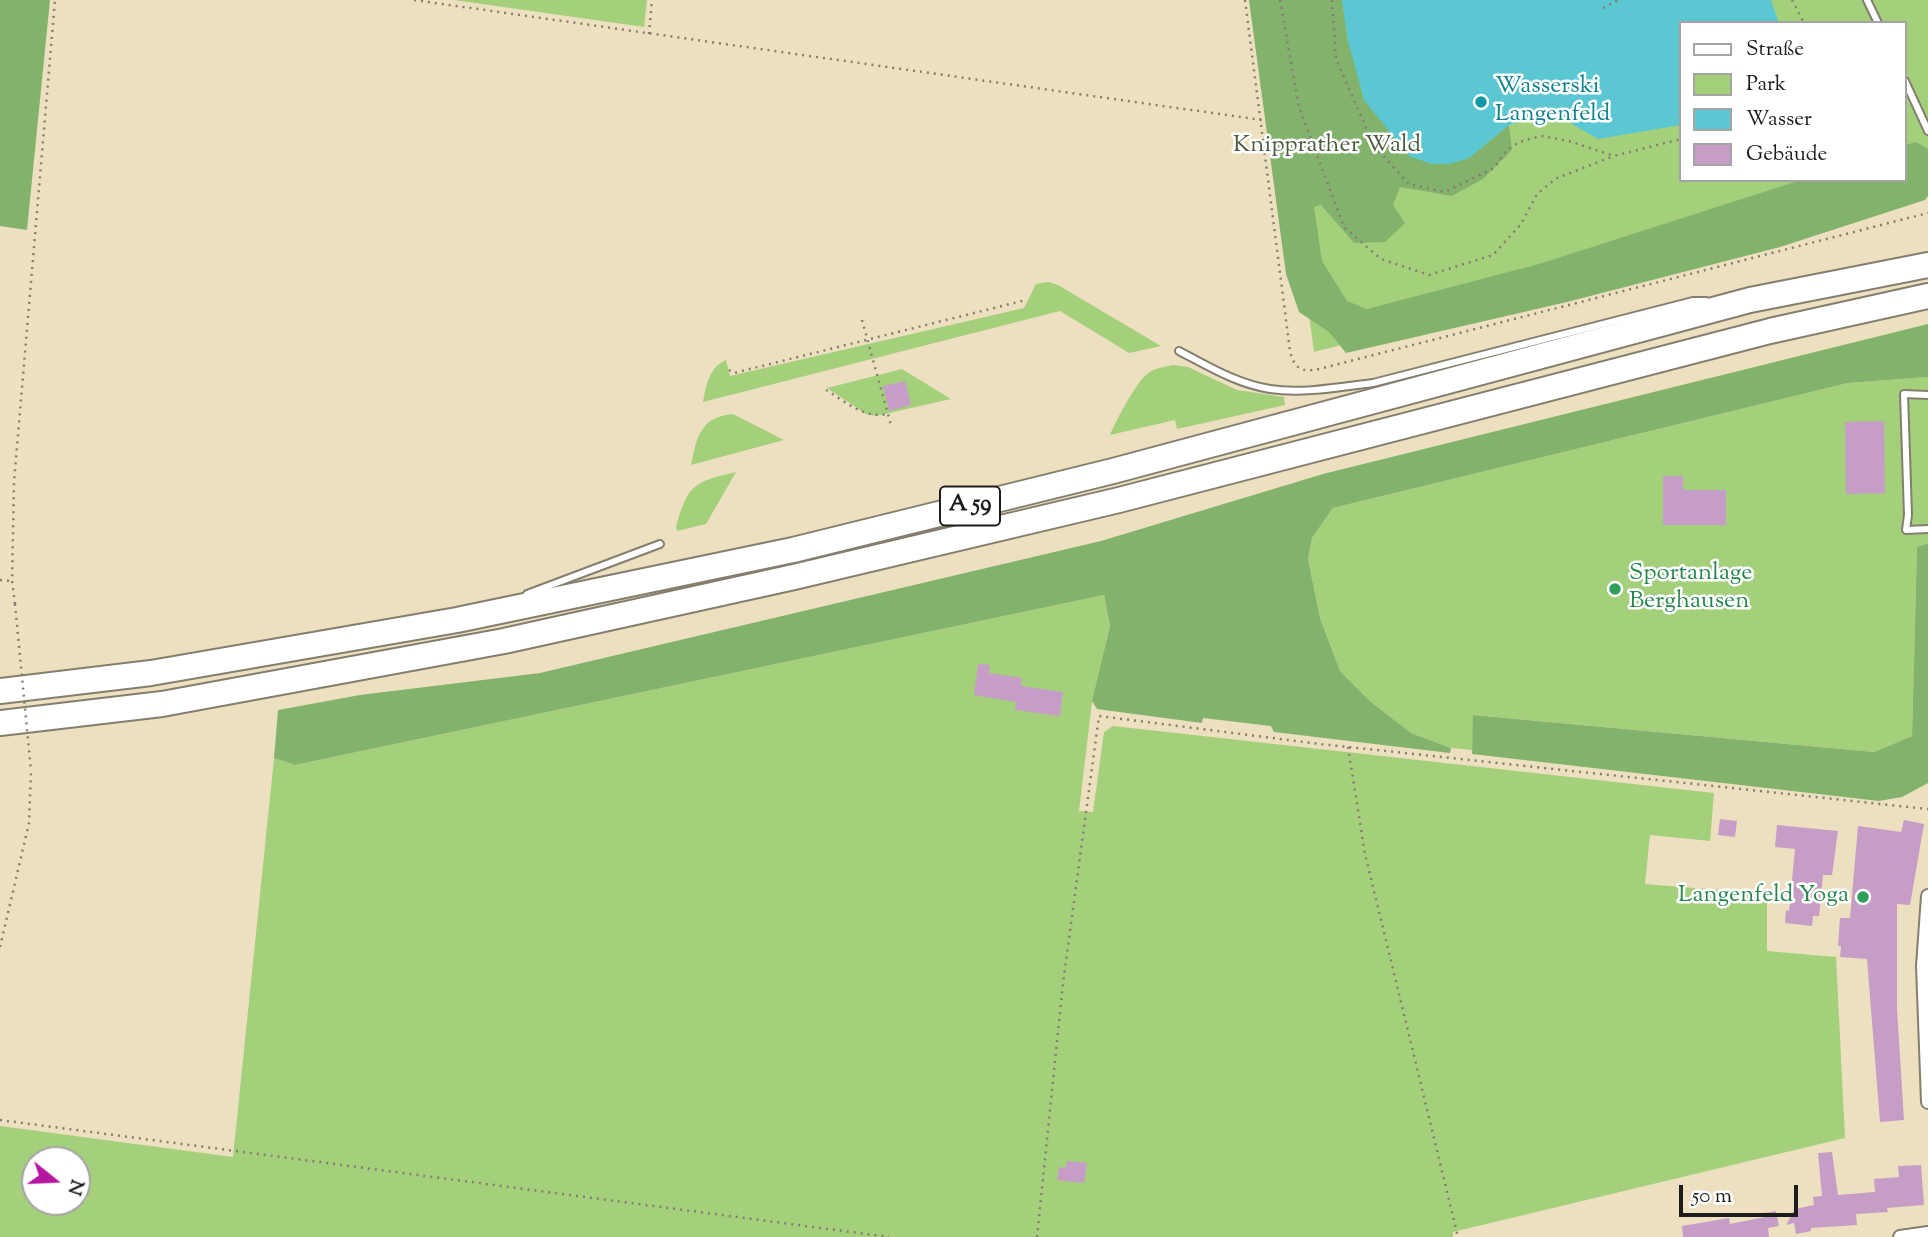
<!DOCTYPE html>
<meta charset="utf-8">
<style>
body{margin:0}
#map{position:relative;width:1928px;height:1237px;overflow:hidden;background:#ede0c0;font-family:"Sorts Mill Goudy",serif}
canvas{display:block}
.legend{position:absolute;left:1679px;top:21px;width:228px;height:161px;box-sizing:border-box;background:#fff;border:2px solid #a4a4a4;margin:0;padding:9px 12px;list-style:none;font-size:21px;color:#1c1c1c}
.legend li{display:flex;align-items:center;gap:14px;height:35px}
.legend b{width:35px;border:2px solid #a4a4a4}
.north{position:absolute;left:21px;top:1146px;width:70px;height:70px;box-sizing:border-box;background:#fff;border:2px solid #a4a4a4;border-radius:50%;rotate:108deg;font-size:19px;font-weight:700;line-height:28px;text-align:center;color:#1c1c1c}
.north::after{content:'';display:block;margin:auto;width:24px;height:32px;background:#b5179e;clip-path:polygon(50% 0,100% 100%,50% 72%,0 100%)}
.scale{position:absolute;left:1679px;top:1185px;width:119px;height:32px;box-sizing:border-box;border:4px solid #1c1c1c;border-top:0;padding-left:9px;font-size:21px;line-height:24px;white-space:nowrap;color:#1c1c1c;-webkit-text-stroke:5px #fff;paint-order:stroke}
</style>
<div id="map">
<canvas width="1928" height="1237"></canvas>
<ul class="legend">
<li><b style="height:9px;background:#fff"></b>Straße</li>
<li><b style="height:19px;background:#a4d07c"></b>Park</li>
<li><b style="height:19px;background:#5bc7d3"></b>Wasser</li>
<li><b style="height:19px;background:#c69dc6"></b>Gebäude</li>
</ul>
<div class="north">N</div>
<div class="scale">50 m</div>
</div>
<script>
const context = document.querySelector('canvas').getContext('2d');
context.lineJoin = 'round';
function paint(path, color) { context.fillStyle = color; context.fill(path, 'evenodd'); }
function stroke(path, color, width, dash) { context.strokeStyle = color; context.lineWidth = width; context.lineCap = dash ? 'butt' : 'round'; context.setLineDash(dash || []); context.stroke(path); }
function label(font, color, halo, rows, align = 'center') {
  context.font = font + ' "Sorts Mill Goudy",serif'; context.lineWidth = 5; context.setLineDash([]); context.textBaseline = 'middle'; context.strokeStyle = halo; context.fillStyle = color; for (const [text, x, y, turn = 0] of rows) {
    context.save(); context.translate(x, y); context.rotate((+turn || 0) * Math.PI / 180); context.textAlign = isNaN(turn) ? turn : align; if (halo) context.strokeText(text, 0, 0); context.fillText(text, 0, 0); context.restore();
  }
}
paint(new Path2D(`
 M 454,0 L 647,0 L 644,27 Z
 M 1267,0 L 1928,0 L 1928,195 L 1314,352 ZM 1681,23 L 1905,23 L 1905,180 L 1681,180 Z
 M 1049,282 L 1058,285 L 1161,346 L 1129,353 L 1060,311 L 703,402 C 706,386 709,367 726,360 L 730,376 L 1024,308 L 1036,284 Z
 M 1173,365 L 1188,367 L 1237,390 L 1284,397 L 1285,405 L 1177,429 L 1175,420 L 1110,435 C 1115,422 1136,383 1146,375 C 1153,368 1164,367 1173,365 Z
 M 902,369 L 951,399 L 876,416 L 866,414 L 827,388 Z
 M 1928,377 L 1928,543 L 1917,547 L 1912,736 L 1874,752 L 1474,715 L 1472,750 L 1451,748 L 1411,733 L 1371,702 L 1340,671 L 1320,618 L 1308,559 L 1312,538 L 1333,508 L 1848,383 Z
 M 733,414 L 784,440 L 691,465 C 697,437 700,417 733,414 Z
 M 736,472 L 706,524 L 677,531 L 676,527 C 688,484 694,482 736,472 Z
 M 1104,595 L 1110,626 L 1092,702 L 1079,811 L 1093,812 L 1104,732 L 1113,726 L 1714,793 L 1710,841 L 1650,835 L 1645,884 L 1767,894 L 1767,951 L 1836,957 L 1845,1138 L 1453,1232 L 1453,1237 L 0,1237 L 0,1126 L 233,1157 L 274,758 L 295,765 ZM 35,1160 L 77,1160 L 77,1202 L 35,1202 Z`), '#a4d07c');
paint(new Path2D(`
 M 0,0 L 50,0 L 27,230 L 0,226 Z
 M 1249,0 L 1342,0 L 1348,41 L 1469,158 L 1509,125 L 1512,150 L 1483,179 L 1452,196 L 1400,187 L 1393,205 L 1405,223 L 1385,242 L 1354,243 L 1321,205 L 1314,207 L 1322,261 L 1347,301 L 1367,309 L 1539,264 L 1801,180 L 1905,180 L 1905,145 L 1916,142 L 1928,149 L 1928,196 L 1925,200 L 1780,247 L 1567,302 L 1346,353 L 1329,332 L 1299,312 L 1286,274 Z
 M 1928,324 L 1928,377 L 1848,383 L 1333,508 L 1312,538 L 1308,559 L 1320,618 L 1340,671 L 1371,702 L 1411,733 L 1451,748 L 1450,753 L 1274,732 L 1271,726 L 1203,718 L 1202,723 L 1097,709 L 1092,701 L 1110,626 L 1104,595 L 295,765 L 274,758 L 278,710 L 360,695 L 540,673 L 1101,541 L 1323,474 Z
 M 1928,543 L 1928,783 L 1902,797 L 1879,801 L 1472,754 L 1473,715 L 1874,752 L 1912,736 L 1917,547 Z`), '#83b26c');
paint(new Path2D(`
 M 1342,0 L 1771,0 L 1779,23 L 1681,23 L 1681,125 L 1598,139 L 1562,118 L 1535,117 L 1509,125 L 1469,158 L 1450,164 L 1431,164 L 1409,156 L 1364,100 L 1348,41 Z`), '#5bc7d3');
paint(new Path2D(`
 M 905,381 L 911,405 L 889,411 L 883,386 Z
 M 1884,421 L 1885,493 L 1846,494 L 1845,422 Z
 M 1663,476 L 1683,476 L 1683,490 L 1726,490 L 1726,525 L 1663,525 Z
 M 978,664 L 990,665 L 989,673 L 1022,678 L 1021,686 L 1063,692 L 1060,716 L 1015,710 L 1016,702 L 974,695 Z
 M 1720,819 L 1737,821 L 1735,837 L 1718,835 Z
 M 1904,820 L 1924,824 L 1910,905 L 1897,904 L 1897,1008 L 1904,1120 L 1880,1122 L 1867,959 L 1840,957 L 1841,946 L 1838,946 L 1840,918 L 1850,918 L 1858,826 L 1901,832 Z
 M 1777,825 L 1838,831 L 1832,875 L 1823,875 L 1819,916 L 1813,916 L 1812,926 L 1785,923 L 1786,910 L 1789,911 L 1795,849 L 1775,847 Z
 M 1832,1152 L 1838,1195 L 1875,1192 L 1874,1179 L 1899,1177 L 1898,1166 L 1921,1165 L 1924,1205 L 1887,1208 L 1888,1212 L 1856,1214 L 1857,1225 L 1811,1228 L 1811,1231 L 1796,1234 L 1794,1223 L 1786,1225 L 1795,1209 L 1814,1205 L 1813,1197 L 1822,1196 L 1818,1153 Z
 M 1067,1161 L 1087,1163 L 1084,1183 L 1057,1180 L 1059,1167 L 1066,1168 Z
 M 1776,1211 L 1779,1226 L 1768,1228 L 1769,1237 L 1683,1237 L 1682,1226 L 1729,1218 L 1730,1224 L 1765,1217 L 1764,1213 Z`), '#c69dc6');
const lane = new Path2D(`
 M 1867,0 L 1878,23
 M 1905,81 L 1928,131
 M 1179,351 C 1208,366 1237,384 1270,389 C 1303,394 1340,387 1373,383 L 1693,301 L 1706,301
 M 1928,395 L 1904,394 L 1908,515 L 1906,530 L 1928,529
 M 527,594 L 660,544`);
const street = new Path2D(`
 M 1928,896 L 1923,966 L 1928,1102
 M 1900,1237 L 1928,1233`);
const highway = new Path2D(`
 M 0,691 L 151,673 L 457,620 L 793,550 L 1113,471 L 1750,300 L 1928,265
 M 0,723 L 162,704 L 504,641 L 794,577 L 1119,500 L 1770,331 L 1928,296`);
stroke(lane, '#847e6e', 10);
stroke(street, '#847e6e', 16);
stroke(highway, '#847e6e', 28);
stroke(new Path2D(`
 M 414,0 L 1262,120
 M 1245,0 L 1290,351 C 1294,368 1301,373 1319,369 L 1928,213
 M 1280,0 L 1299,107 L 1344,227 L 1381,259 L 1429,275 L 1493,255 L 1521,224 L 1537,194 L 1557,178 L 1614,156
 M 1332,0 L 1336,59 L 1374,146 L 1409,184 L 1445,192 L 1494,168 L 1507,150 L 1519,142 L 1541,136 L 1569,141 L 1614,156 L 1681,139
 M 1792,0 L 1804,23
 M 1603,8 L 1618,0
 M 649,34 L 652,0
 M 862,320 L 891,425
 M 729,370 L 734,373 L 1026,300
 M 826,390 C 846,402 864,419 888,414
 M 0,580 L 11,581
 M 15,604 L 12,581 L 14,482 L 55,0
 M 1348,747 L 1365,854 L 1458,1237
 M 0,947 L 29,823 L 31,771
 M 0,1120 L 889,1237
 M 1037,1237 L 1063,983 L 1099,716 L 1320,744 L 1928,809`), '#847e6e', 2.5, [2, 5]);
stroke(lane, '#fff', 6);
stroke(street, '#fff', 12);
stroke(highway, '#fff', 24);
stroke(new Path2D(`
 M 15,604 L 31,771`), '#847e6e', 2.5, [2, 5]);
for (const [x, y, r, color] of [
 [1481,102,7,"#0f9aa8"],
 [1615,589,7,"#2e9e5b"],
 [1863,897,7,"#2e9e5b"]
]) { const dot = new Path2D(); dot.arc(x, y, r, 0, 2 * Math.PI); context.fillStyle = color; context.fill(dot); stroke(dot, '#fff', 2.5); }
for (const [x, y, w] of [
 [970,506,60]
]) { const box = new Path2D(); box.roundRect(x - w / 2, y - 19.5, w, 39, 5); context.fillStyle = '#fff'; context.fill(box); stroke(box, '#1c1c1c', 2); }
label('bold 23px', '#1c1c1c', null, [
 ["A 59",970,506]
]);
label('24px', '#0d838f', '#fff', [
 ["Wasserski",1495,88],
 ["Langenfeld",1495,116]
], 'left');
label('24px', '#4c5b3e', '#fff', [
 ["Knipprather Wald",1327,147]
]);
label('24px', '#27864d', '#fff', [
 ["Sportanlage",1629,575],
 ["Berghausen",1629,603],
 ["Langenfeld Yoga",1849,897,"right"]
], 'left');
</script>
